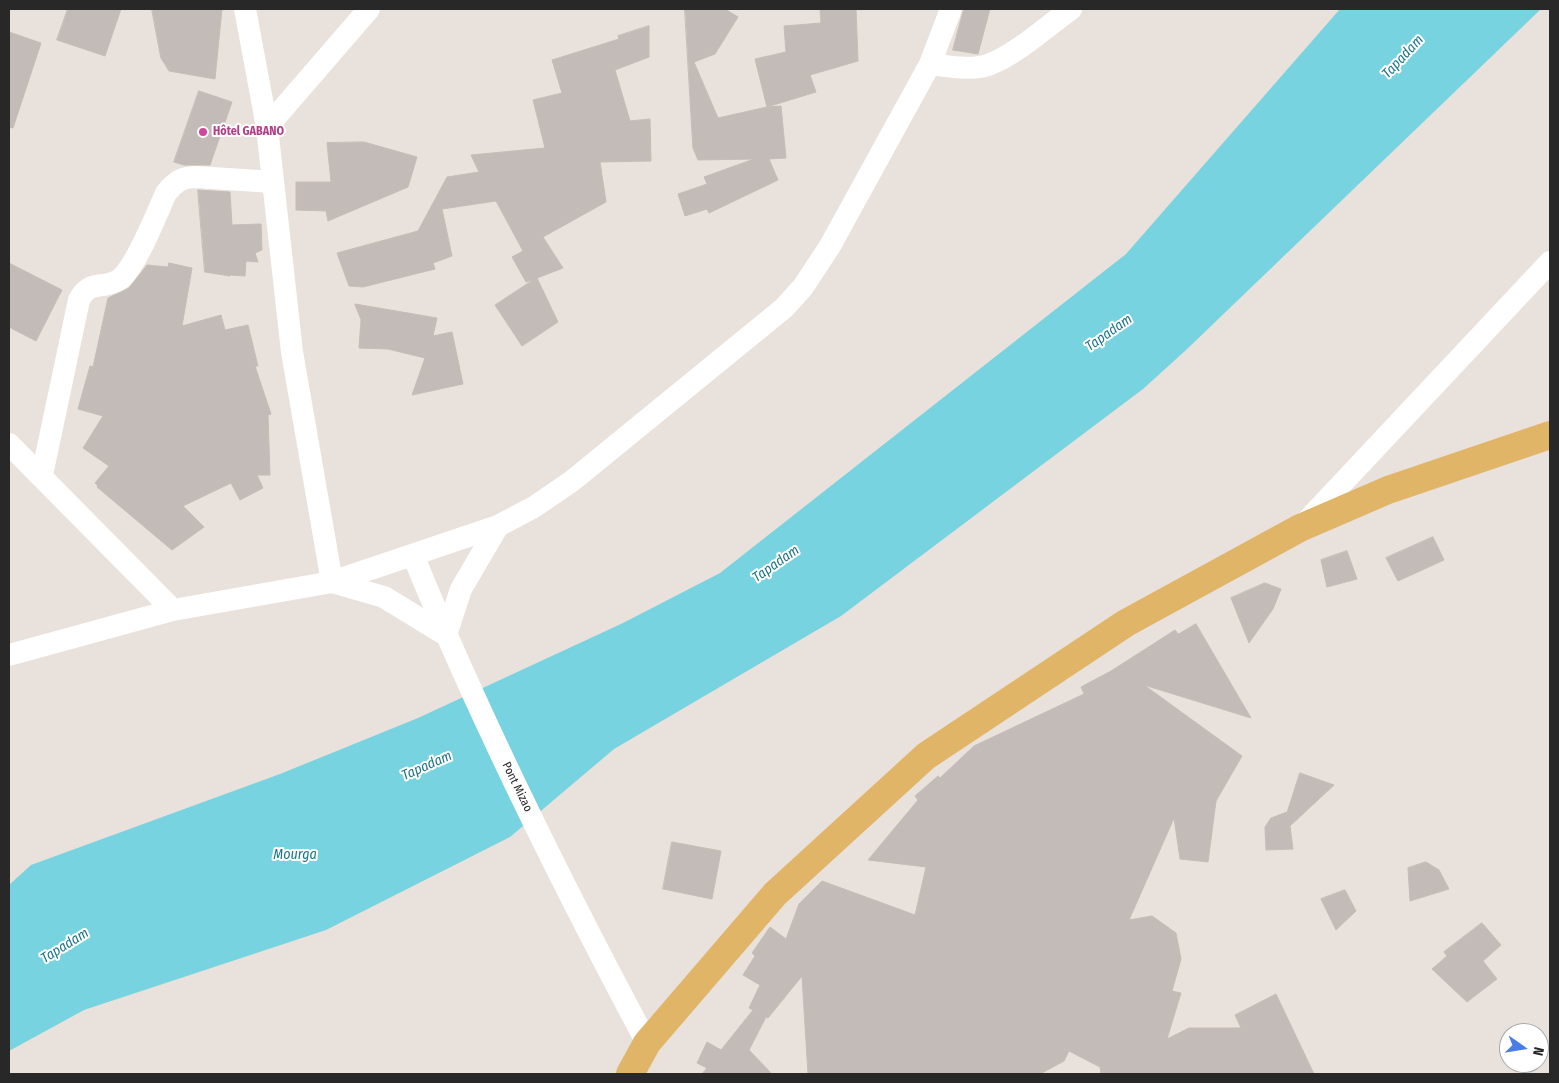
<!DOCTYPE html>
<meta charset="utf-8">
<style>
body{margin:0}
#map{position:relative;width:1559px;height:1083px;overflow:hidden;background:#e9e1db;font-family:"Fira Sans Condensed",sans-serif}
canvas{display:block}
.frame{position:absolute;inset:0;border:10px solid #282828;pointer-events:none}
.north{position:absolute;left:1499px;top:1023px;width:50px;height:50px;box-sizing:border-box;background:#fff;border:1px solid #a9a9a9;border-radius:50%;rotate:103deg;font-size:14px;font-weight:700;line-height:20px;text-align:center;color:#282828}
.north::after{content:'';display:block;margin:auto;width:18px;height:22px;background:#4b7de6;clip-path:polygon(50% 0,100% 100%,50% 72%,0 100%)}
</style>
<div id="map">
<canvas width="1559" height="1083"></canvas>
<div class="frame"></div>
<div class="north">N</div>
</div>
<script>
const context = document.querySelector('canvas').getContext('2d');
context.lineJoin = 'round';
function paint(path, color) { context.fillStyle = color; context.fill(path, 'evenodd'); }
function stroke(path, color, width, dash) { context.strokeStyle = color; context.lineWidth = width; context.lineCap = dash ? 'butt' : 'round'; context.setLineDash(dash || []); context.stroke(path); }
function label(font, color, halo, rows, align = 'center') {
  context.font = font + ' "Fira Sans Condensed",sans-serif'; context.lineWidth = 4; context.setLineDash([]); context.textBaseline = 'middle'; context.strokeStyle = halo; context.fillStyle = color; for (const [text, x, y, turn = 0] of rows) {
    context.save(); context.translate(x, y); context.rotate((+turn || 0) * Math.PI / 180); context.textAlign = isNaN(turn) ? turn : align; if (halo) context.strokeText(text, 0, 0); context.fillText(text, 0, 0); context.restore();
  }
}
paint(new Path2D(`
 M 1340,9 L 1541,9 L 1185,351 L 1143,389 L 841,616 L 614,749 L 510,837 L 326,930 L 84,1010 L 9,1051 L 9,885 L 31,865 L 280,774 L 418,718 L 623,623 L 720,573 L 1126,254 Z`), '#78d3e1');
const building = new Path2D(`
 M 68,9 L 121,9 L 105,56 L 57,40 Z
 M 152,9 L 222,9 L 215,79 L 169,71 L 161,58 Z
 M 685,9 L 725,9 L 738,17 L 715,54 L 694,62 L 718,118 L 767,107 L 755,59 L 786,52 L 784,26 L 821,23 L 820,9 L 856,9 L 858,61 L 810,75 L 816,92 L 767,107 L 781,106 L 786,158 L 769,159 L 778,180 L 709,213 L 707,209 L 685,216 L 678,194 L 707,184 L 704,177 L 754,159 L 698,160 L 693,148 Z
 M 964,9 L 990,9 L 978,54 L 953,50 Z
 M 649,26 L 649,57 L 615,70 L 630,121 L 650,119 L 651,161 L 600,162 L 606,202 L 543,237 L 563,268 L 537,278 L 558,322 L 522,346 L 495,305 L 533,280 L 526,282 L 512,257 L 523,251 L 496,201 L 442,209 L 452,256 L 433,263 L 435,269 L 363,287 L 349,286 L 337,253 L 418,231 L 447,177 L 479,172 L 471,155 L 545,148 L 533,100 L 562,93 L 552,60 L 619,39 L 618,36 Z
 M 9,32 L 41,43 L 13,128 L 9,127 Z
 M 199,91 L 232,102 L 210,165 L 184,165 L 174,162 Z
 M 364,142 L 417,157 L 408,187 L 328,221 L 326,211 L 296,210 L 296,182 L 331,182 L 327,143 Z
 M 198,190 L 230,192 L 232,225 L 261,224 L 262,250 L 255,253 L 258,262 L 246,261 L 245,276 L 230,275 L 230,276 L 205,272 Z
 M 9,263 L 62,290 L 36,341 L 9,327 Z
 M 169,263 L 192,268 L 182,326 L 221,315 L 225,330 L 248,325 L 258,366 L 255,366 L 271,414 L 268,415 L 270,475 L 257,475 L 263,488 L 240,500 L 231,483 L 183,506 L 204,527 L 172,550 L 97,487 L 98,486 L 95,483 L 109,466 L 83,448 L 103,416 L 78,409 L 90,366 L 93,367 L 108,298 L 129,288 L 147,265 L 168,267 Z
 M 355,304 L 437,318 L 433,336 L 452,332 L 463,384 L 412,395 L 425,358 L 388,349 L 359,348 L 361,320 Z
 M 1433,537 L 1444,560 L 1398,581 L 1386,558 Z
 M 1347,551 L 1357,579 L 1327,587 L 1321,560 Z
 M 1265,583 L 1281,589 L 1273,609 L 1249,643 L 1231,598 Z
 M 1196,624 L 1251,718 L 1144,685 L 1242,756 L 1216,801 L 1208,862 L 1180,859 L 1174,818 L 1129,920 L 1152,916 L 1176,933 L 1181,959 L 1172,991 L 1181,993 L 1167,1039 L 1189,1028 L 1241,1028 L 1235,1015 L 1276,994 L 1314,1074 L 1101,1074 L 1100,1067 L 1069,1051 L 1064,1061 L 1040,1074 L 808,1074 L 802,976 L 768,1018 L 766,1017 L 749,1050 L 772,1074 L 702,1074 L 707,1068 L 697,1063 L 707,1042 L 721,1050 L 753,1010 L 749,1008 L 760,985 L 743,975 L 755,956 L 752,953 L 770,927 L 786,939 L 799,904 L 822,881 L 915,915 L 926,867 L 868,860 L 918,800 L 915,796 L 938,776 L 940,778 L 974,746 L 1084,694 L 1081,687 L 1111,671 L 1175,630 L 1178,634 Z
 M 1300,773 L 1334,785 L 1290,826 L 1293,849 L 1266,850 L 1265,827 L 1271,818 L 1287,812 Z
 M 672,842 L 721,851 L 712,899 L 663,889 Z
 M 1426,862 L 1439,870 L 1449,889 L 1410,901 L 1408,868 Z
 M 1345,890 L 1356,911 L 1336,930 L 1321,899 Z
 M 1482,923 L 1501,945 L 1483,961 L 1497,979 L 1467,1002 L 1432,969 L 1447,956 L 1444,952 Z`);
paint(building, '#c2bbb8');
stroke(building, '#c4bdb5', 1);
stroke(new Path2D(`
 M 245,9 L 267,127 L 292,352 L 332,582
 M 930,64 C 948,66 970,71 988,65 C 1014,56 1049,25 1071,9
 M 267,127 L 369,9
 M 9,444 L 173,610
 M 42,475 L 79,300 C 90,278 104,291 120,279 C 136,267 157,213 166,193 C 176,181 182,177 197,177 L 273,182
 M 1303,525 L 1550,262
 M 413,555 C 481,722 562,884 647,1043
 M 332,582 L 384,597 L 446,635 L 461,589 L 498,526
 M 9,655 L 173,610 L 332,582 L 498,526 L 534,507 L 572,481 L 784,308 L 803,287 L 830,246 L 930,64 L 951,9`), '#fff', 22);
stroke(new Path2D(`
 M 630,1074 L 647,1043 L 775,894 L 926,756 L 1126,623 L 1300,528 L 1388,490 L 1550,435`), '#e1b568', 28);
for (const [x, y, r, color] of [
 [203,132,5,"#d1479c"]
]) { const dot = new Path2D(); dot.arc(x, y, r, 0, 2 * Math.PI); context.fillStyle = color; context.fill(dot); stroke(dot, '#fff', 2); }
label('bold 12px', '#b23c85', '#fff', [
 ["Hôtel GABANO",213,132]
], 'left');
label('12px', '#282828', '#fff', [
 ["Pont Mizao",517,787,64]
]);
label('italic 14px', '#1b738a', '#fff', [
 ["Tapadam",1403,57,-47],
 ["Tapadam",1109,333,-35],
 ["Tapadam",776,564,-35],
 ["Tapadam",427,766,-24],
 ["Mourga",295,855],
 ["Tapadam",65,946,-32]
]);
</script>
